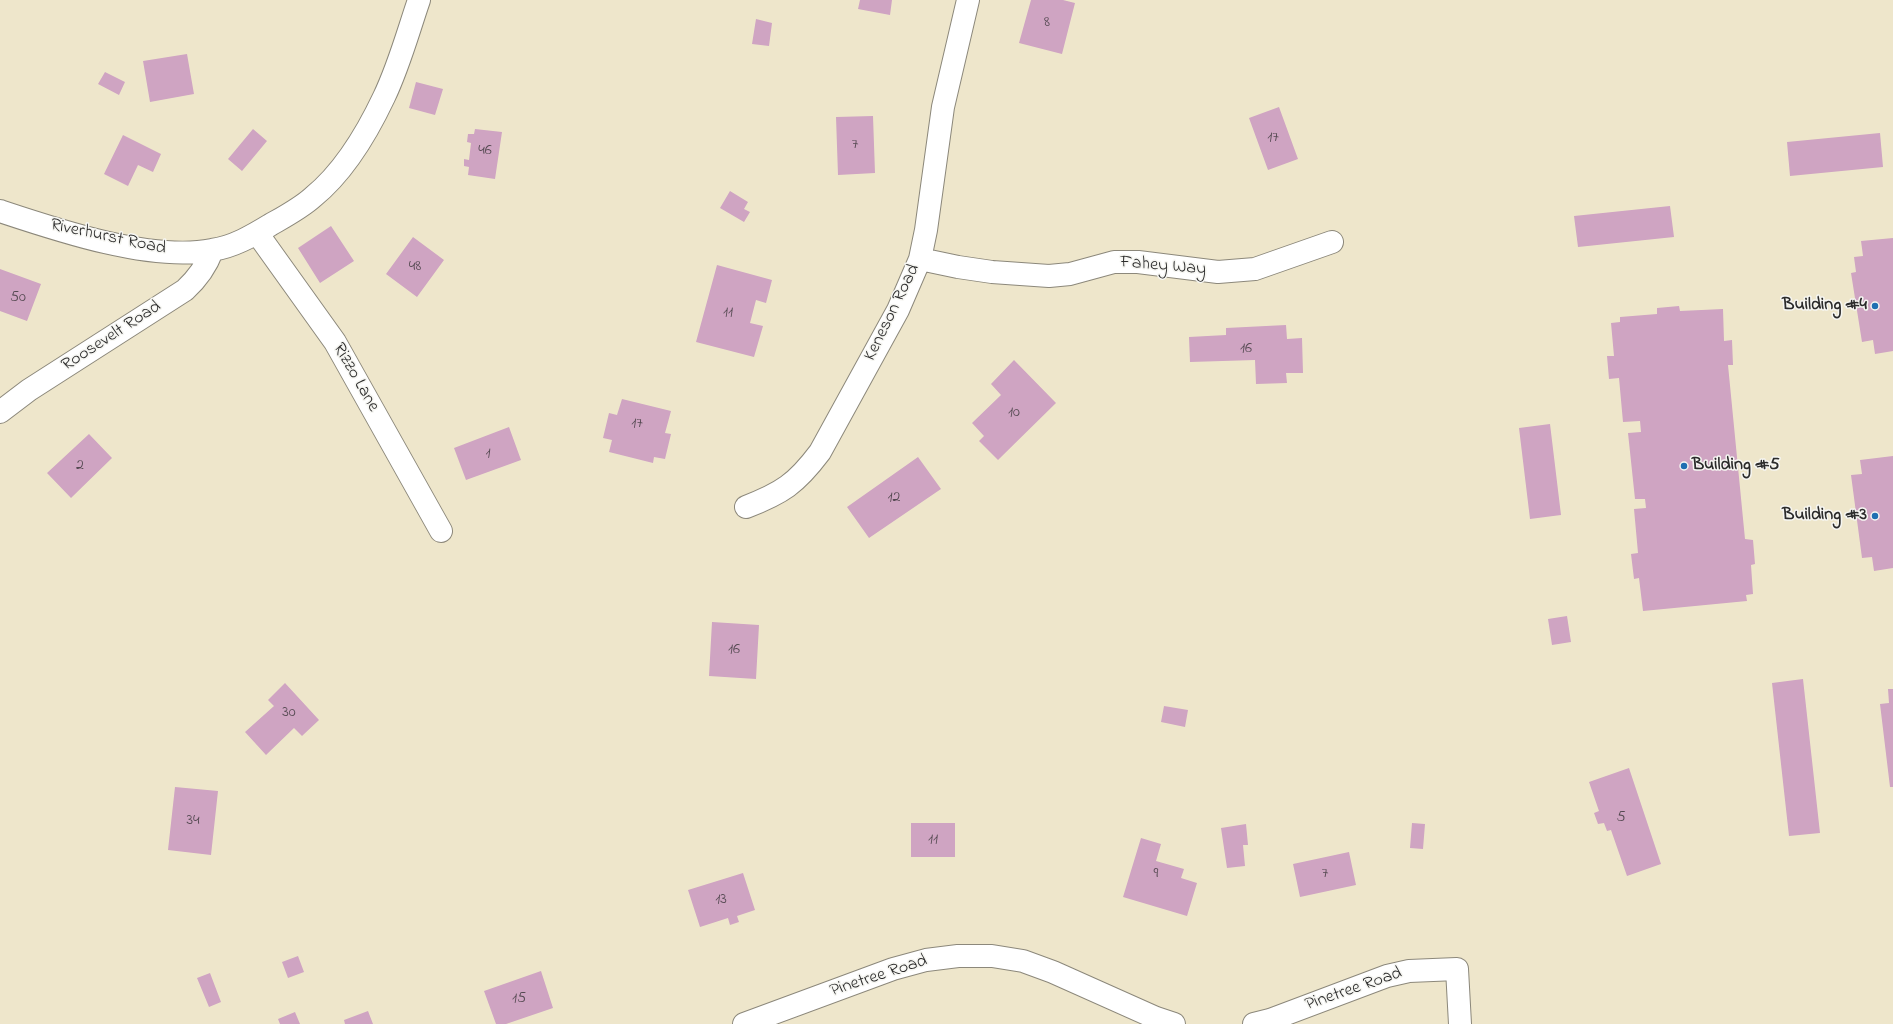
<!DOCTYPE html>
<style>
body{margin:0}
canvas{display:block;background:#eee6cb}
</style>
<canvas width="1893" height="1024"></canvas>
<script>
const context = document.querySelector('canvas').getContext('2d');
context.lineJoin = 'round';
function paint(path, color) { context.fillStyle = color; context.fill(path, 'evenodd'); }
function stroke(path, color, width, dash) { context.strokeStyle = color; context.lineWidth = width; context.lineCap = dash ? 'butt' : 'round'; context.setLineDash(dash || []); context.stroke(path); }
function label(font, color, halo, rows, align = 'center') {
  context.font = font + ' "Indie Flower",sans-serif'; context.lineWidth = 3; context.setLineDash([]); context.textBaseline = 'middle'; context.strokeStyle = halo; context.fillStyle = color; for (const [text, x, y, turn = 0] of rows) {
    context.save(); context.translate(x, y); context.rotate((+turn || 0) * Math.PI / 180); context.textAlign = isNaN(turn) ? turn : align; if (halo) context.strokeText(text, 0, 0); context.fillText(text, 0, 0); context.restore();
  }
}
paint(new Path2D(`
 M 860,0 L 892,0 L 890,15 L 858,9 Z
 M 1031,0 L 1063,0 L 1075,3 L 1062,54 L 1019,43 Z
 M 756,19 L 772,23 L 769,46 L 752,44 Z
 M 187,54 L 194,94 L 150,102 L 143,61 Z
 M 105,72 L 125,82 L 119,95 L 98,84 Z
 M 416,82 L 443,89 L 435,115 L 409,108 Z
 M 1279,107 L 1298,159 L 1268,170 L 1249,118 Z
 M 873,116 L 875,173 L 838,175 L 836,117 Z
 M 253,129 L 267,141 L 242,171 L 228,159 Z
 M 475,129 L 502,132 L 495,179 L 468,175 L 469,167 L 464,166 L 464,159 L 469,160 L 471,143 L 467,142 L 468,134 L 474,134 Z
 M 1880,133 L 1883,167 L 1790,176 L 1787,142 Z
 M 123,135 L 161,154 L 153,172 L 138,165 L 128,186 L 104,174 Z
 M 730,191 L 748,202 L 744,209 L 750,212 L 744,222 L 720,208 Z
 M 1670,206 L 1674,237 L 1578,247 L 1574,216 Z
 M 331,226 L 354,261 L 320,283 L 298,248 Z
 M 413,237 L 444,260 L 417,297 L 386,274 Z
 M 1893,238 L 1893,351 L 1875,354 L 1873,340 L 1862,342 L 1851,273 L 1856,272 L 1854,257 L 1863,256 L 1861,241 Z
 M 717,265 L 772,280 L 766,303 L 756,300 L 750,323 L 763,326 L 754,357 L 696,342 Z
 M 0,269 L 41,284 L 27,321 L 0,311 Z
 M 1679,306 L 1680,311 L 1723,309 L 1724,341 L 1732,340 L 1733,365 L 1728,365 L 1745,539 L 1753,540 L 1755,564 L 1751,565 L 1753,594 L 1746,595 L 1747,601 L 1643,611 L 1639,578 L 1634,579 L 1631,554 L 1638,553 L 1634,509 L 1646,508 L 1645,499 L 1635,499 L 1628,433 L 1641,432 L 1640,421 L 1623,422 L 1619,378 L 1609,379 L 1607,356 L 1614,356 L 1611,323 L 1620,322 L 1620,317 L 1657,314 L 1657,308 Z
 M 1286,325 L 1287,339 L 1302,338 L 1303,373 L 1286,373 L 1287,383 L 1256,384 L 1255,360 L 1190,362 L 1189,337 L 1226,335 L 1226,328 Z
 M 1014,360 L 1056,403 L 998,460 L 979,441 L 984,436 L 972,423 L 1001,395 L 991,384 Z
 M 622,399 L 671,411 L 665,433 L 671,434 L 665,459 L 654,457 L 653,463 L 609,452 L 612,440 L 603,438 L 609,413 L 617,415 Z
 M 1550,424 L 1561,515 L 1530,519 L 1519,428 Z
 M 509,427 L 521,460 L 466,480 L 454,448 Z
 M 89,434 L 112,458 L 71,498 L 47,473 Z
 M 1893,456 L 1893,568 L 1874,571 L 1872,557 L 1862,558 L 1851,475 L 1862,474 L 1860,460 Z
 M 918,457 L 941,489 L 869,538 L 847,507 Z
 M 1567,616 L 1571,642 L 1552,645 L 1548,619 Z
 M 712,622 L 759,625 L 756,679 L 709,676 Z
 M 1803,679 L 1820,833 L 1789,836 L 1772,683 Z
 M 285,683 L 319,720 L 302,736 L 294,728 L 266,755 L 245,732 L 274,706 L 268,700 Z
 M 1888,689 L 1893,689 L 1893,787 L 1890,787 L 1880,704 L 1889,703 Z
 M 1164,706 L 1188,710 L 1185,727 L 1161,722 Z
 M 1629,768 L 1661,864 L 1627,876 L 1611,830 L 1607,831 L 1604,823 L 1598,824 L 1594,813 L 1599,811 L 1589,782 Z
 M 175,787 L 218,791 L 211,855 L 168,850 Z
 M 911,823 L 955,823 L 955,857 L 911,857 Z
 M 1412,823 L 1425,824 L 1423,849 L 1410,848 Z
 M 1246,824 L 1248,845 L 1243,845 L 1245,866 L 1227,868 L 1221,828 Z
 M 1141,838 L 1161,844 L 1156,861 L 1184,869 L 1181,878 L 1197,883 L 1187,916 L 1123,897 Z
 M 1349,852 L 1356,885 L 1300,897 L 1293,864 Z
 M 743,873 L 755,910 L 737,916 L 739,922 L 730,925 L 728,918 L 700,927 L 688,890 Z
 M 298,956 L 304,972 L 288,978 L 282,962 Z
 M 541,971 L 553,1008 L 506,1024 L 496,1024 L 484,991 Z
 M 210,973 L 221,1002 L 209,1007 L 197,978 Z
 M 368,1011 L 373,1024 L 345,1024 L 344,1020 Z
 M 295,1012 L 300,1024 L 280,1024 L 278,1019 Z`), '#cfa4c2');
const minor = new Path2D(`
 M 0,211 C 57,230 152,262 212,250 C 233,247 252,236 270,225 C 284,217 301,208 313,197 C 345,171 367,133 384,97 C 399,66 408,32 419,0
 M 257,233 L 335,342 L 441,531
 M 920,259 L 958,267 L 992,272 L 1049,276 L 1070,274 L 1114,262 L 1138,262 L 1218,272 L 1255,269 L 1332,242
 M 0,412 L 29,390 L 185,290 C 198,278 206,267 212,251
 M 746,507 C 782,493 796,484 820,452 L 898,310 L 920,259 L 926,230 L 943,107 L 968,0
 M 744,1024 L 893,969 L 926,960 L 958,956 L 992,956 L 1023,961 L 1053,972 L 1156,1018 L 1174,1024
 M 1254,1024 L 1270,1020 L 1387,976 L 1409,971 L 1457,969 L 1460,1024`);
stroke(minor, '#8c887b', 24);
stroke(minor, '#fff', 22);
for (const [x, y, r, color] of [
 [1875,306,4,"#1f6fb2"],
 [1684,466,4,"#1f6fb2"],
 [1875,516,4,"#1f6fb2"]
]) { const dot = new Path2D(); dot.arc(x, y, r, 0, 2 * Math.PI); context.fillStyle = color; context.fill(dot); stroke(dot, '#f6f6f2', 1.5); }
label('16px', '#544951', null, [
 ["8",1047,23],
 ["17",1273,138],
 ["7",855,145],
 ["46",485,151],
 ["48",415,267],
 ["50",18,298],
 ["11",728,313],
 ["16",1246,349],
 ["10",1014,413],
 ["17",637,424],
 ["1",488,454],
 ["2",80,466],
 ["12",894,498],
 ["16",734,650],
 ["30",289,713],
 ["5",1621,818],
 ["34",193,821],
 ["11",933,840],
 ["9",1156,874],
 ["7",1325,874],
 ["13",721,900],
 ["15",519,999]
]);
label('18px', '#2b2b2b', '#f6f6f2', [
 ["Riverhurst Road",108,238,12],
 ["Fahey Way",1163,267,5],
 ["Keneson Road",893,313,-64],
 ["Roosevelt Road",112,337,-33],
 ["Rizzo Lane",355,378,60],
 ["Pinetree Road",879,977,-18],
 ["Pinetree Road",1354,990,-19]
]);
label('bold 18px', '#2b2b2b', '#f6f6f2', [
 ["Building #4",1867,306],
 ["Building #5",1692,466,"left"],
 ["Building #3",1867,516]
], 'right');
</script>
